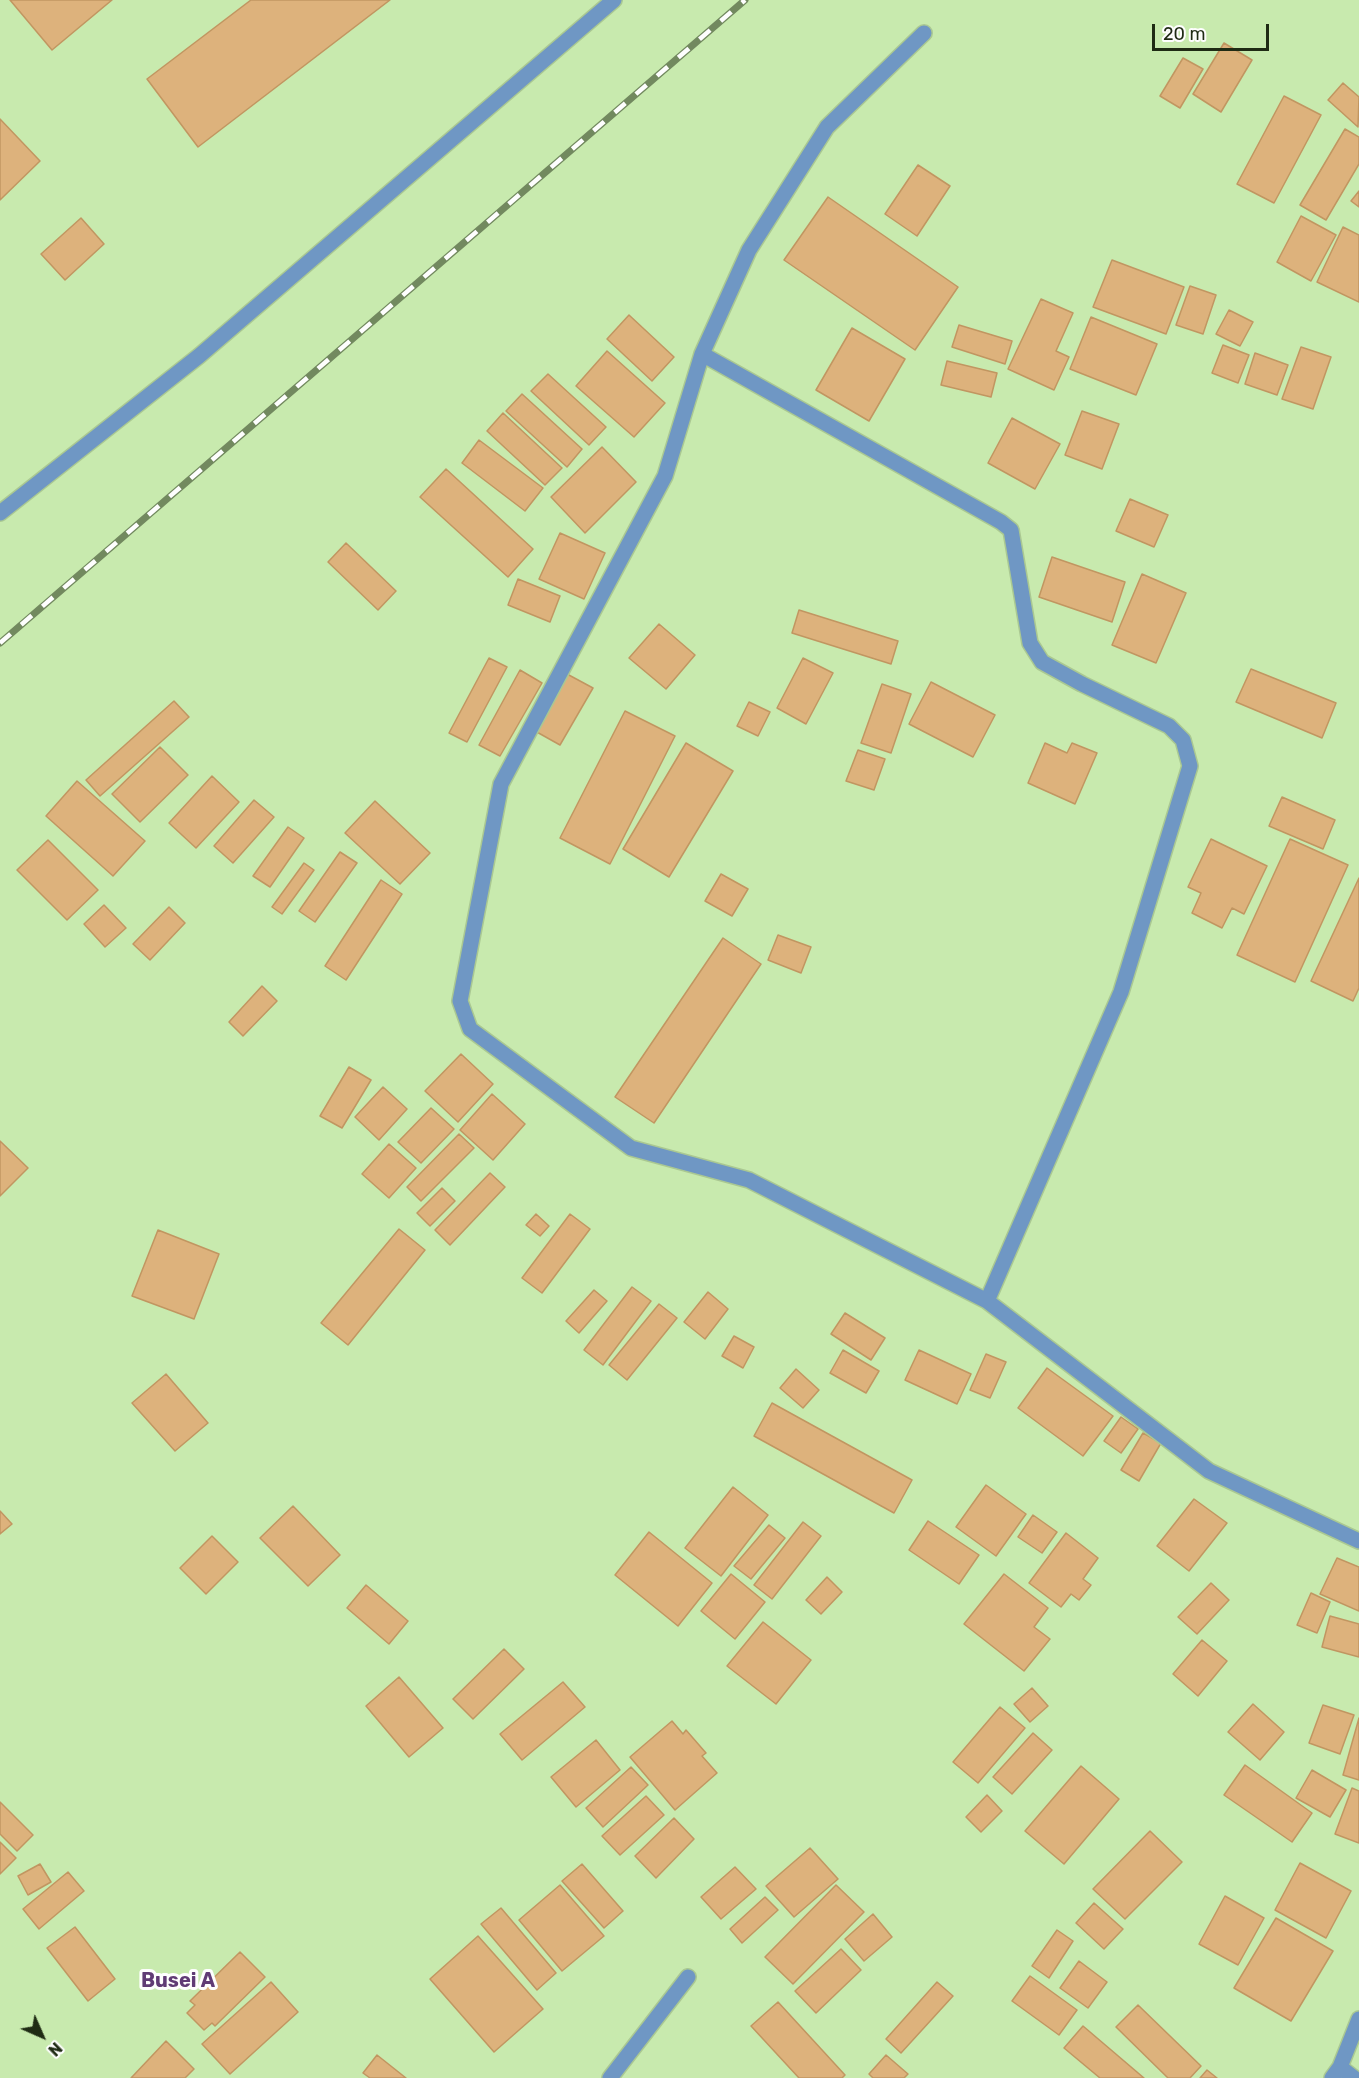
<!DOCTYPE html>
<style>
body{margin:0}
#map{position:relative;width:1359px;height:2078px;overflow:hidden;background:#c8eaae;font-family:Rubik,sans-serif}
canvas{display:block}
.north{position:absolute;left:12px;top:2006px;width:60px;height:60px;-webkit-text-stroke:4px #fefefe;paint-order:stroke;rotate:135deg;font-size:16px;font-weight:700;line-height:24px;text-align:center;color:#1f2b14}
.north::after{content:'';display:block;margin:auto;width:21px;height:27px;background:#1f2b14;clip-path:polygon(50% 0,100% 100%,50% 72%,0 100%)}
.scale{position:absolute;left:1152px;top:24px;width:117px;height:27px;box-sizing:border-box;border:3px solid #1f2b14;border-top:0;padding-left:8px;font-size:18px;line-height:21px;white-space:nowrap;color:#1f2b14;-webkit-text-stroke:4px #fefefe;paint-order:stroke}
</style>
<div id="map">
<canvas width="1359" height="2078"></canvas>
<div class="north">N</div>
<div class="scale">20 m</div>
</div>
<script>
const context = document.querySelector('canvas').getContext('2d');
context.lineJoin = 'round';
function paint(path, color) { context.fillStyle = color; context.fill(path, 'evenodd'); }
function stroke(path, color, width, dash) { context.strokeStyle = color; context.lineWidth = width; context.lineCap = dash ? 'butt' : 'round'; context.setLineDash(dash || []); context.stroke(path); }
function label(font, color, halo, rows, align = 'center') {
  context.font = font + ' Rubik,sans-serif'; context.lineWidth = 6; context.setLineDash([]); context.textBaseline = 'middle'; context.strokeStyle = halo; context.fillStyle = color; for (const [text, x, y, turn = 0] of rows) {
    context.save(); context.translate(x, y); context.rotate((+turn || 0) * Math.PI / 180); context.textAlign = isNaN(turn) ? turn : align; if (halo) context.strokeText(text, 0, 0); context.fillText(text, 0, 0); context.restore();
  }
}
const building = new Path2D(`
 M 10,0 L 112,0 L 52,50 Z
 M 251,0 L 390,0 L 198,147 L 147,79 Z
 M 1224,43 L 1252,60 L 1221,112 L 1193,94 Z
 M 1183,58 L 1203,69 L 1180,108 L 1160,96 Z
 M 1343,83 L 1359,97 L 1358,127 L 1328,100 Z
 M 1284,96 L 1321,115 L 1274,203 L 1237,184 Z
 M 0,119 L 40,161 L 0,200 Z
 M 1345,129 L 1359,137 L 1359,164 L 1326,220 L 1300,205 Z
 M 918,165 L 950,186 L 917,236 L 885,214 Z
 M 1359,191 L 1359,207 L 1351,201 Z
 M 828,197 L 958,287 L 915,350 L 784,260 Z
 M 1301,216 L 1336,235 L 1311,281 L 1277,262 Z
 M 81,218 L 104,244 L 65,280 L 41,254 Z
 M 1343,227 L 1359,235 L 1359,302 L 1317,282 Z
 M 1112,260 L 1184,287 L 1166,334 L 1093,307 Z
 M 1190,286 L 1216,295 L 1203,334 L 1176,325 Z
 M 1041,299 L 1073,313 L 1056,351 L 1069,357 L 1054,390 L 1008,369 Z
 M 1229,310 L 1253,322 L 1240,346 L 1216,334 Z
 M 629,315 L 674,357 L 652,381 L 607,339 Z
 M 1091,317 L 1157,344 L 1136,395 L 1070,369 Z
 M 959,325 L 1012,341 L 1005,364 L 952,347 Z
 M 852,328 L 905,359 L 869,421 L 816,390 Z
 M 1223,345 L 1249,355 L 1238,383 L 1212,373 Z
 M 1301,347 L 1331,357 L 1313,409 L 1282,399 Z
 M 607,351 L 665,403 L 634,437 L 576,386 Z
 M 1255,353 L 1288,365 L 1277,395 L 1245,384 Z
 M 947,361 L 997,373 L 991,397 L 941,385 Z
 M 548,374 L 606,427 L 589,445 L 531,391 Z
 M 522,394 L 582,449 L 567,467 L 506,411 Z
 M 1082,411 L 1119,424 L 1102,469 L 1065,455 Z
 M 503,413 L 562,468 L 545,485 L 487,431 Z
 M 1012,418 L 1060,444 L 1035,489 L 988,463 Z
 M 479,440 L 543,488 L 525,511 L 462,463 Z
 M 602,447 L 636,482 L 585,533 L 551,497 Z
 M 446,469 L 533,549 L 508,577 L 420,497 Z
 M 1130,499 L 1168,515 L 1154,547 L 1116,531 Z
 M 560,533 L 605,553 L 584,599 L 539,579 Z
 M 346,543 L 396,591 L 378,610 L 328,562 Z
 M 1052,557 L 1125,582 L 1112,622 L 1039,597 Z
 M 1142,574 L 1186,593 L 1156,663 L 1112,645 Z
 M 518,579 L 560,596 L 550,622 L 508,605 Z
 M 799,610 L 898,641 L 891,664 L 792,633 Z
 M 659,624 L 695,655 L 666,689 L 629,658 Z
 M 489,658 L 507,667 L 467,742 L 449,733 Z
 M 803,658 L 833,673 L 806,724 L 777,708 Z
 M 1251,669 L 1336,703 L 1322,738 L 1236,702 Z
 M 520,670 L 542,683 L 500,756 L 479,745 Z
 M 567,674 L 593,688 L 560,745 L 535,731 Z
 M 931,682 L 995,715 L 973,757 L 909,724 Z
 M 882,684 L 911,694 L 891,753 L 861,743 Z
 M 174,701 L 189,717 L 100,796 L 86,780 Z
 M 749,702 L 770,712 L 758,736 L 737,726 Z
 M 625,711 L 675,736 L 610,864 L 560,838 Z
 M 686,743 L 733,771 L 669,877 L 623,849 Z
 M 1045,743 L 1067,753 L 1072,743 L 1097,753 L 1075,804 L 1028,783 Z
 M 160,747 L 188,775 L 140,822 L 112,794 Z
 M 858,750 L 885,759 L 874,790 L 846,781 Z
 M 212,776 L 239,802 L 196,848 L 169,823 Z
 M 77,781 L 145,841 L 113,876 L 46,816 Z
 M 1282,797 L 1335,820 L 1323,849 L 1269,826 Z
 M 254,800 L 274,817 L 233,863 L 214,846 Z
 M 375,801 L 430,853 L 400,884 L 345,833 Z
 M 288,827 L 304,838 L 270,887 L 253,876 Z
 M 1211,839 L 1267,866 L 1244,914 L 1232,908 L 1222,928 L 1192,913 L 1201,893 L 1188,887 Z
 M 1290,839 L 1348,865 L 1295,982 L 1237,955 Z
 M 48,840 L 98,890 L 67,920 L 17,870 Z
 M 340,852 L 357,863 L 315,922 L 299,911 Z
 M 304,863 L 314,870 L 282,914 L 272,907 Z
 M 721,874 L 748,889 L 732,916 L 705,901 Z
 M 1359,878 L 1359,988 L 1353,1001 L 1311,981 Z
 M 381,880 L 402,894 L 346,980 L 325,966 Z
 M 104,905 L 126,928 L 105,947 L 84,924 Z
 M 169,907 L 185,923 L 150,960 L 133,944 Z
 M 778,935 L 811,947 L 801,973 L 768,960 Z
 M 723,938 L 761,964 L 654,1123 L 615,1097 Z
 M 262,986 L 277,1001 L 243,1036 L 229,1022 Z
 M 461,1054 L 493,1084 L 458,1122 L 425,1091 Z
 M 349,1067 L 371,1080 L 342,1128 L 320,1116 Z
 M 383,1087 L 407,1109 L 379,1140 L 355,1117 Z
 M 492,1094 L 525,1124 L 493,1160 L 460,1130 Z
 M 431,1108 L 454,1129 L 421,1163 L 398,1142 Z
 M 459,1134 L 474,1148 L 421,1201 L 407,1187 Z
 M 0,1141 L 28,1168 L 0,1196 Z
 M 389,1144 L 416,1168 L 389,1198 L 362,1174 Z
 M 490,1173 L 505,1187 L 450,1245 L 435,1230 Z
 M 442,1188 L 455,1201 L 430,1226 L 417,1213 Z
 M 536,1214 L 549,1226 L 540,1236 L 526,1225 Z
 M 570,1214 L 590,1229 L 542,1293 L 522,1278 Z
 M 399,1229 L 425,1250 L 348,1345 L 321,1323 Z
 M 158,1230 L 219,1254 L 194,1319 L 132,1296 Z
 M 632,1287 L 651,1301 L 603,1365 L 584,1350 Z
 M 594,1290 L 607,1301 L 579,1333 L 566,1321 Z
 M 708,1292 L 728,1309 L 705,1339 L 684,1322 Z
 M 659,1304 L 677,1318 L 627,1380 L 609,1365 Z
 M 845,1313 L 885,1338 L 871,1360 L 831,1334 Z
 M 734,1336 L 754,1347 L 743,1368 L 722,1356 Z
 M 843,1350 L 879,1371 L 866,1393 L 830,1373 Z
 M 919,1350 L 971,1374 L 957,1404 L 905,1380 Z
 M 986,1354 L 1006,1362 L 990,1398 L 970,1390 Z
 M 1047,1368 L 1113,1416 L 1083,1456 L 1018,1408 Z
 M 796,1369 L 819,1390 L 803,1408 L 780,1388 Z
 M 166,1374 L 208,1423 L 175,1451 L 132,1403 Z
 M 772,1403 L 912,1480 L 894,1513 L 754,1436 Z
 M 1121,1417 L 1138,1429 L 1121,1453 L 1104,1441 Z
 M 1143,1433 L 1161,1443 L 1139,1481 L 1121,1470 Z
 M 986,1485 L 1026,1514 L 996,1556 L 956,1527 Z
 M 733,1487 L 768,1515 L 721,1576 L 685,1548 Z
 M 1194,1499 L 1227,1523 L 1189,1571 L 1157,1546 Z
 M 293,1506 L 340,1555 L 308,1586 L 260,1538 Z
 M 0,1511 L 12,1524 L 0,1534 Z
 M 1033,1515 L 1057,1532 L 1042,1553 L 1018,1537 Z
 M 928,1521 L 979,1555 L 959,1584 L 909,1550 Z
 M 803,1522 L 821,1536 L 772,1599 L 754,1585 Z
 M 769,1525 L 785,1538 L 751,1579 L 734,1566 Z
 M 649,1532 L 712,1583 L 678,1626 L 615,1575 Z
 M 1066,1533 L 1098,1558 L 1083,1579 L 1091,1585 L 1079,1600 L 1071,1594 L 1061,1607 L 1029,1583 Z
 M 212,1536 L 238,1562 L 206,1594 L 180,1568 Z
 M 1337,1558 L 1359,1567 L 1359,1611 L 1320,1594 Z
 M 731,1574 L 765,1602 L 735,1639 L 701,1611 Z
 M 1004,1574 L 1048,1608 L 1034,1627 L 1050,1639 L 1024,1671 L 964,1624 Z
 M 827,1577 L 842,1592 L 821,1614 L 806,1600 Z
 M 1211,1583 L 1229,1600 L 1197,1634 L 1178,1617 Z
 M 366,1585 L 408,1621 L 389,1644 L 347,1608 Z
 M 1311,1593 L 1330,1602 L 1317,1633 L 1297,1625 Z
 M 1330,1616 L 1359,1624 L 1359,1657 L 1322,1647 Z
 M 763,1622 L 811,1660 L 776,1704 L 727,1666 Z
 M 1202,1640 L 1227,1661 L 1198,1696 L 1173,1674 Z
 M 504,1649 L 524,1669 L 473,1719 L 453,1699 Z
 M 399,1677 L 443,1728 L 409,1757 L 366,1706 Z
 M 563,1682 L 585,1707 L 522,1760 L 500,1734 Z
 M 1032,1688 L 1048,1706 L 1030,1722 L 1014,1704 Z
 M 1253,1704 L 1284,1732 L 1260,1760 L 1228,1732 Z
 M 1323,1705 L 1354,1715 L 1340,1754 L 1309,1743 Z
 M 1000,1707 L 1025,1728 L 978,1783 L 953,1762 Z
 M 1359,1718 L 1359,1780 L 1343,1775 Z
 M 672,1721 L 683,1734 L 686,1730 L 706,1753 L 702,1756 L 717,1773 L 675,1810 L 630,1757 Z
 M 1033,1733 L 1052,1750 L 1012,1794 L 993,1777 Z
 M 596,1740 L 620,1770 L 576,1807 L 551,1777 Z
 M 1245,1765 L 1312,1813 L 1292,1842 L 1224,1795 Z
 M 1081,1766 L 1119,1799 L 1064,1864 L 1025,1831 Z
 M 631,1767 L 648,1785 L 603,1827 L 586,1808 Z
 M 1312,1770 L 1346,1790 L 1330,1817 L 1296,1798 Z
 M 1352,1788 L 1359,1791 L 1359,1843 L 1335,1834 Z
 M 987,1795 L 1002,1811 L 981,1832 L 966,1817 Z
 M 646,1796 L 664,1815 L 620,1855 L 602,1836 Z
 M 0,1802 L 33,1835 L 17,1851 L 0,1834 Z
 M 674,1818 L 694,1839 L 656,1878 L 635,1856 Z
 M 1150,1831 L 1182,1862 L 1125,1919 L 1093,1889 Z
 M 0,1842 L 16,1858 L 0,1874 Z
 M 810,1848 L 838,1879 L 794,1917 L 766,1886 Z
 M 1300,1863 L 1351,1891 L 1326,1938 L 1275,1910 Z
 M 40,1864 L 51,1882 L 28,1895 L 18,1876 Z
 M 582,1864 L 623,1911 L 604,1928 L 562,1881 Z
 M 735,1867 L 756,1889 L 721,1919 L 701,1897 Z
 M 68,1872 L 84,1891 L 39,1929 L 23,1909 Z
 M 560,1885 L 604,1936 L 562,1971 L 519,1920 Z
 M 836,1885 L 864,1912 L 793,1984 L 765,1957 Z
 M 1225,1896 L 1264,1918 L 1238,1965 L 1199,1944 Z
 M 765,1897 L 778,1910 L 742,1943 L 730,1929 Z
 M 1094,1903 L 1123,1929 L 1104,1949 L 1076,1923 Z
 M 501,1908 L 556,1973 L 537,1990 L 481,1924 Z
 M 873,1914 L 892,1937 L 864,1961 L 845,1939 Z
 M 1276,1918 L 1333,1951 L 1291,2021 L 1234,1988 Z
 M 75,1927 L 115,1979 L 88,2001 L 47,1948 Z
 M 1057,1930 L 1073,1941 L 1049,1978 L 1032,1966 Z
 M 478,1936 L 543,2009 L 494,2052 L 430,1979 Z
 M 841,1949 L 861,1970 L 816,2013 L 795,1991 Z
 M 240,1952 L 265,1977 L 215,2026 L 212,2023 L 204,2030 L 187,2013 L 195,2005 L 190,2001 Z
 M 1079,1961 L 1107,1982 L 1088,2008 L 1060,1988 Z
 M 1030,1976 L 1077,2010 L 1059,2035 L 1012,2001 Z
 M 271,1982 L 298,2012 L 230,2074 L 202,2044 Z
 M 937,1982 L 953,1996 L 901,2053 L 886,2039 Z
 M 778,2002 L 845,2075 L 842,2078 L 799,2078 L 751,2026 Z
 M 1138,2005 L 1201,2066 L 1190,2078 L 1168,2078 L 1116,2027 Z
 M 1083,2026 L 1144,2078 L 1100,2078 L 1064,2048 Z
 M 166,2041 L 194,2069 L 185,2078 L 131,2078 Z
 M 377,2055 L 406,2078 L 370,2078 L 363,2073 Z
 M 886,2055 L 908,2074 L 904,2078 L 873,2078 L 869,2074 Z
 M 1207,2070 L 1217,2078 L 1200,2078 Z`);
paint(building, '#ddb27c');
stroke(building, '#c19661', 1.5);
const minor = new Path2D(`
 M 924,33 L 827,127 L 749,250 L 702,354 L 665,476 L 501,784 L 460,1001 L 470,1029 L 631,1148 L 749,1180 L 987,1301 L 1209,1471 L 1359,1541
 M 702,354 L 1001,522 L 1011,530 L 1030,643 L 1042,662 L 1082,684 L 1169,726 L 1183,740 L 1190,766 L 1121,992 L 987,1301
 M 0,513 L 199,356 L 614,0
 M 1340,2067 L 1354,2078
 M 610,2078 L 688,1977
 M 1332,2078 L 1340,2067 L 1359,2019`);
stroke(minor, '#aac892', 18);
stroke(minor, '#6f97c4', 15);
const rail = new Path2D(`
 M 0,643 L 745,0`);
stroke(rail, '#72895f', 7);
stroke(rail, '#fefefe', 4.5, [14]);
label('bold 20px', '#603b75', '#fefefe', [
 ["Busei A",178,1981]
]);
</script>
